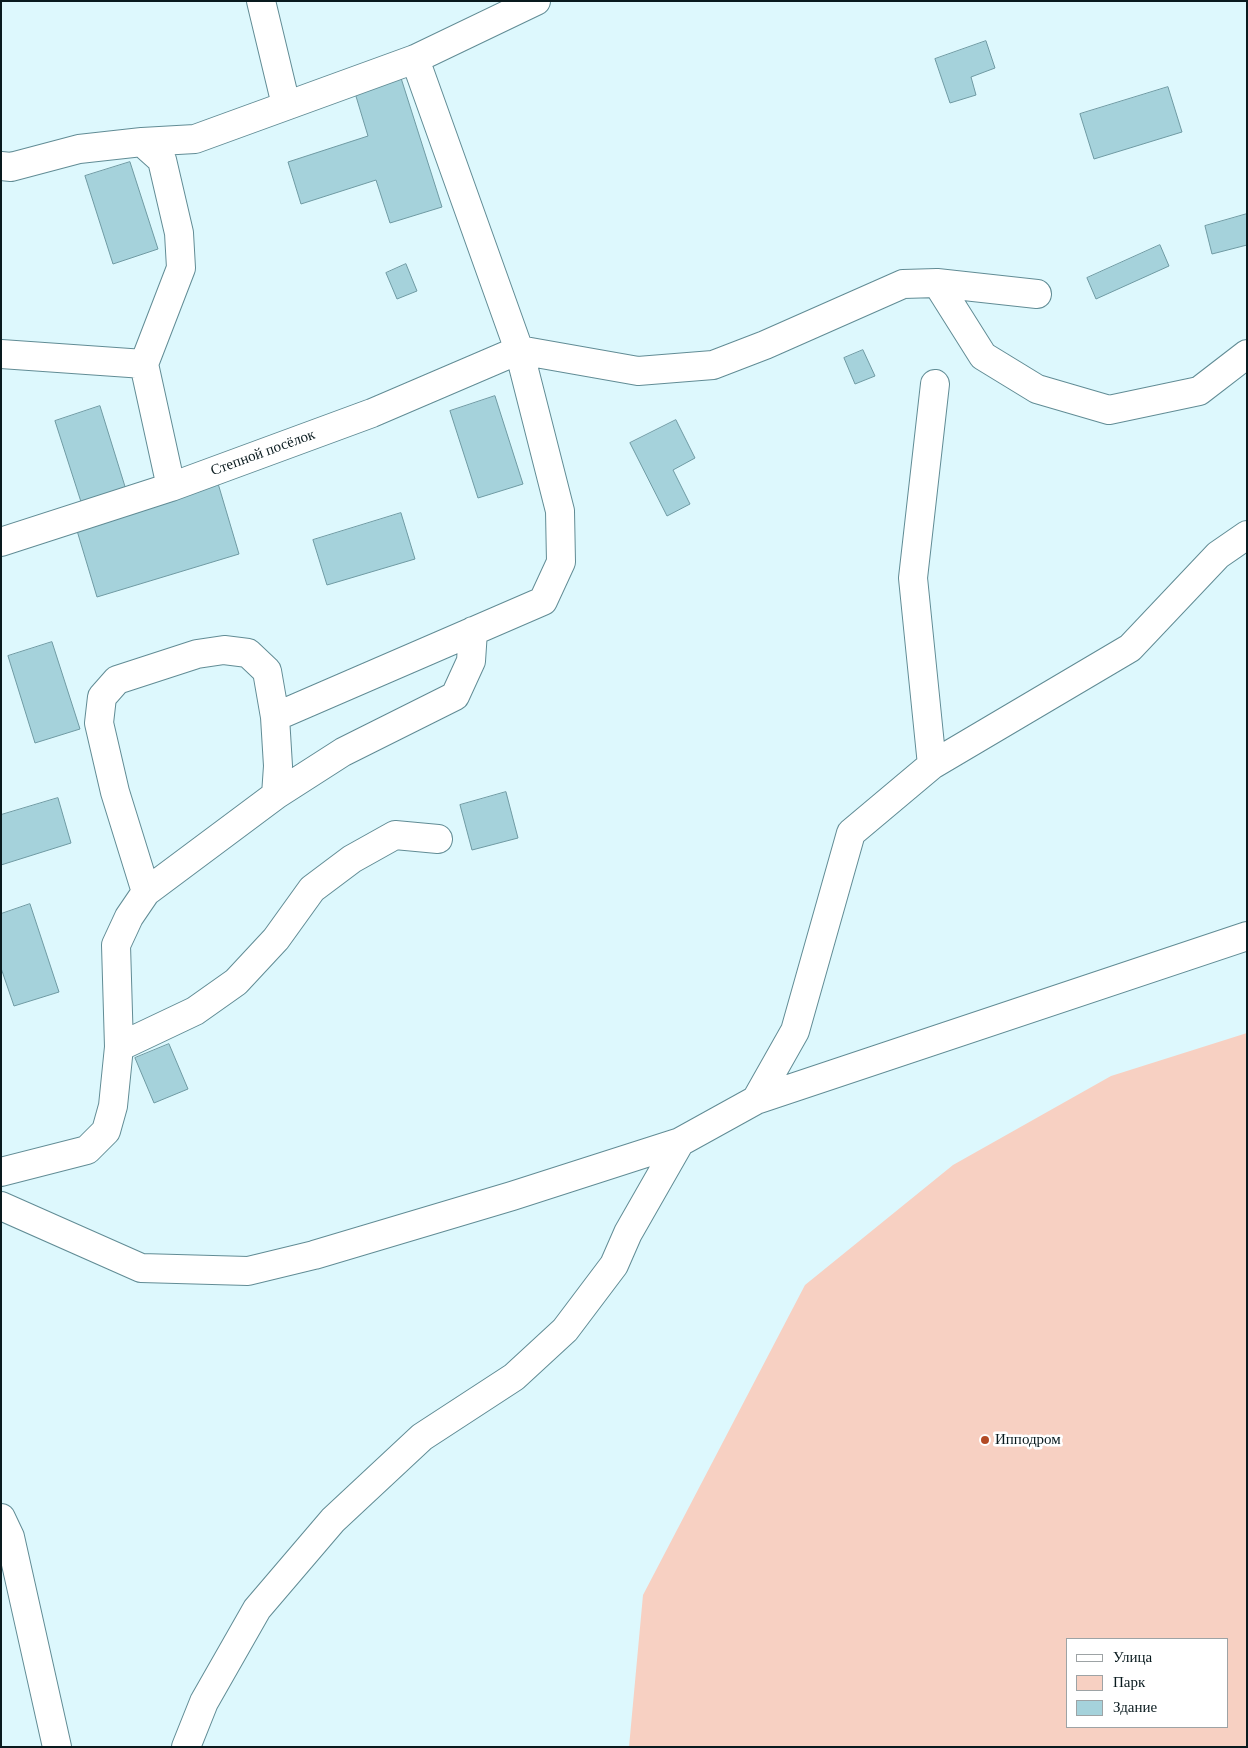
<!DOCTYPE html>
<meta charset="utf-8">
<style>
body{margin:0}
#map{position:relative;width:1248px;height:1748px;overflow:hidden;background:#ddf8fd;font-family:Georgia,serif}
canvas{display:block}
.frame{position:absolute;inset:0;border:2px solid #091a1e;pointer-events:none}
.legend{position:absolute;left:1066px;top:1638px;width:162px;height:90px;box-sizing:border-box;background:#fff;border:1px solid #9da3a5;margin:0;padding:6px 9px;list-style:none;font-size:15px;color:#091a1e}
.legend li{display:flex;align-items:center;gap:10px;height:25px}
.legend b{width:25px;border:1px solid #9da3a5}
</style>
<div id="map">
<canvas width="1248" height="1748"></canvas>
<div class="frame"></div>
<ul class="legend">
<li><b style="height:6px;background:#fff"></b>Улица</li>
<li><b style="height:14px;background:#f7d0c2"></b>Парк</li>
<li><b style="height:14px;background:#a5d2db"></b>Здание</li>
</ul>
</div>
<script>
const context = document.querySelector('canvas').getContext('2d');
context.lineJoin = 'round';
function paint(path, color) { context.fillStyle = color; context.fill(path, 'evenodd'); }
function stroke(path, color, width, dash) { context.strokeStyle = color; context.lineWidth = width; context.lineCap = dash ? 'butt' : 'round'; context.setLineDash(dash || []); context.stroke(path); }
function label(font, color, halo, rows, align = 'center') {
  context.font = font + ' Georgia,serif'; context.lineWidth = 5; context.setLineDash([]); context.textBaseline = 'middle'; context.strokeStyle = halo; context.fillStyle = color; for (const [text, x, y, turn = 0] of rows) {
    context.save(); context.translate(x, y); context.rotate((+turn || 0) * Math.PI / 180); context.textAlign = isNaN(turn) ? turn : align; if (halo) context.strokeText(text, 0, 0); context.fillText(text, 0, 0); context.restore();
  }
}
paint(new Path2D(`
 M 1247,1033 L 1247,1747 L 629,1747 L 643,1595 L 805,1285 L 953,1165 L 1111,1076 ZM 1067,1639 L 1227,1639 L 1227,1727 L 1067,1727 Z`), '#f7d0c2');
const building = new Path2D(`
 M 986,41 L 995,68 L 971,77 L 976,95 L 950,103 L 935,59 Z
 M 401,78 L 442,207 L 390,223 L 376,180 L 301,204 L 288,162 L 368,136 L 355,93 Z
 M 1168,87 L 1182,132 L 1094,159 L 1080,114 Z
 M 130,162 L 158,249 L 113,264 L 85,176 Z
 M 1247,214 L 1247,245 L 1212,254 L 1205,226 Z
 M 1160,245 L 1169,266 L 1096,299 L 1087,278 Z
 M 406,264 L 417,291 L 397,299 L 386,273 Z
 M 863,350 L 875,376 L 855,384 L 844,358 Z
 M 495,396 L 523,484 L 478,498 L 450,411 Z
 M 100,406 L 127,493 L 83,508 L 55,421 Z
 M 676,420 L 695,458 L 673,470 L 690,504 L 667,516 L 630,443 Z
 M 217,480 L 239,554 L 97,597 L 75,524 Z
 M 401,513 L 415,559 L 327,585 L 313,540 Z
 M 52,642 L 80,729 L 35,743 L 8,656 Z
 M 506,792 L 518,838 L 472,850 L 460,805 Z
 M 58,798 L 71,843 L 1,865 L 1,815 Z
 M 30,904 L 59,992 L 14,1006 L 1,968 L 1,914 Z
 M 169,1044 L 188,1089 L 154,1103 L 135,1058 Z`);
paint(building, '#a5d2db');
stroke(building, '#6f9aa3', 1);
const minor = new Path2D(`
 M 261,1 L 286,105
 M 142,142 L 162,160 L 179,233 L 181,268 L 144,364 L 171,487
 M 1,166 L 11,167 L 79,149 L 142,142 L 195,139 L 415,59 L 536,1
 M 937,283 L 1037,294
 M 519,350 L 638,371 L 713,365 L 765,345 L 903,284 L 937,283 L 983,356 L 1037,389 L 1109,410 L 1199,391 L 1247,354
 M 1,354 L 144,364
 M 935,384 L 913,578 L 932,765 L 1130,648 L 1218,555 L 1247,535
 M 1,542 L 171,487 L 372,413 L 519,350
 M 276,795 L 278,766 L 275,717 L 543,601 L 561,562 L 560,511 L 519,350 L 415,59
 M 146,892 L 115,792 L 99,723 L 102,697 L 117,680 L 197,654 L 224,650 L 248,653 L 267,671 L 275,717
 M 119,1047 L 195,1011 L 236,982 L 276,939 L 312,889 L 352,859 L 395,835 L 438,839
 M 756,1100 L 795,1031 L 851,833 L 932,765
 M 1,1172 L 87,1150 L 106,1131 L 113,1106 L 119,1047 L 116,945 L 129,917 L 146,892 L 276,795 L 343,752 L 455,696 L 471,661 L 473,631
 M 1,1206 L 141,1268 L 248,1271 L 314,1255 L 512,1196 L 680,1142 L 756,1100 L 1247,936
 M 1,1518 L 10,1537 L 57,1747
 M 186,1747 L 204,1702 L 257,1609 L 333,1520 L 422,1437 L 514,1377 L 565,1330 L 614,1265 L 628,1233 L 680,1142`);
stroke(minor, '#618c95', 30);
stroke(minor, '#fff', 28);
for (const [x, y, r, color] of [
 [985,1440,5,"#b24a25"]
]) { const dot = new Path2D(); dot.arc(x, y, r, 0, 2 * Math.PI); context.fillStyle = color; context.fill(dot); stroke(dot, '#fff', 2); }
label('15px', '#091a1e', '#fff', [
 ["Степной посёлок",263,453,-20]
]);
label('15px', '#091a1e', '#fff', [
 ["Ипподром",995,1440]
], 'left');
</script>
